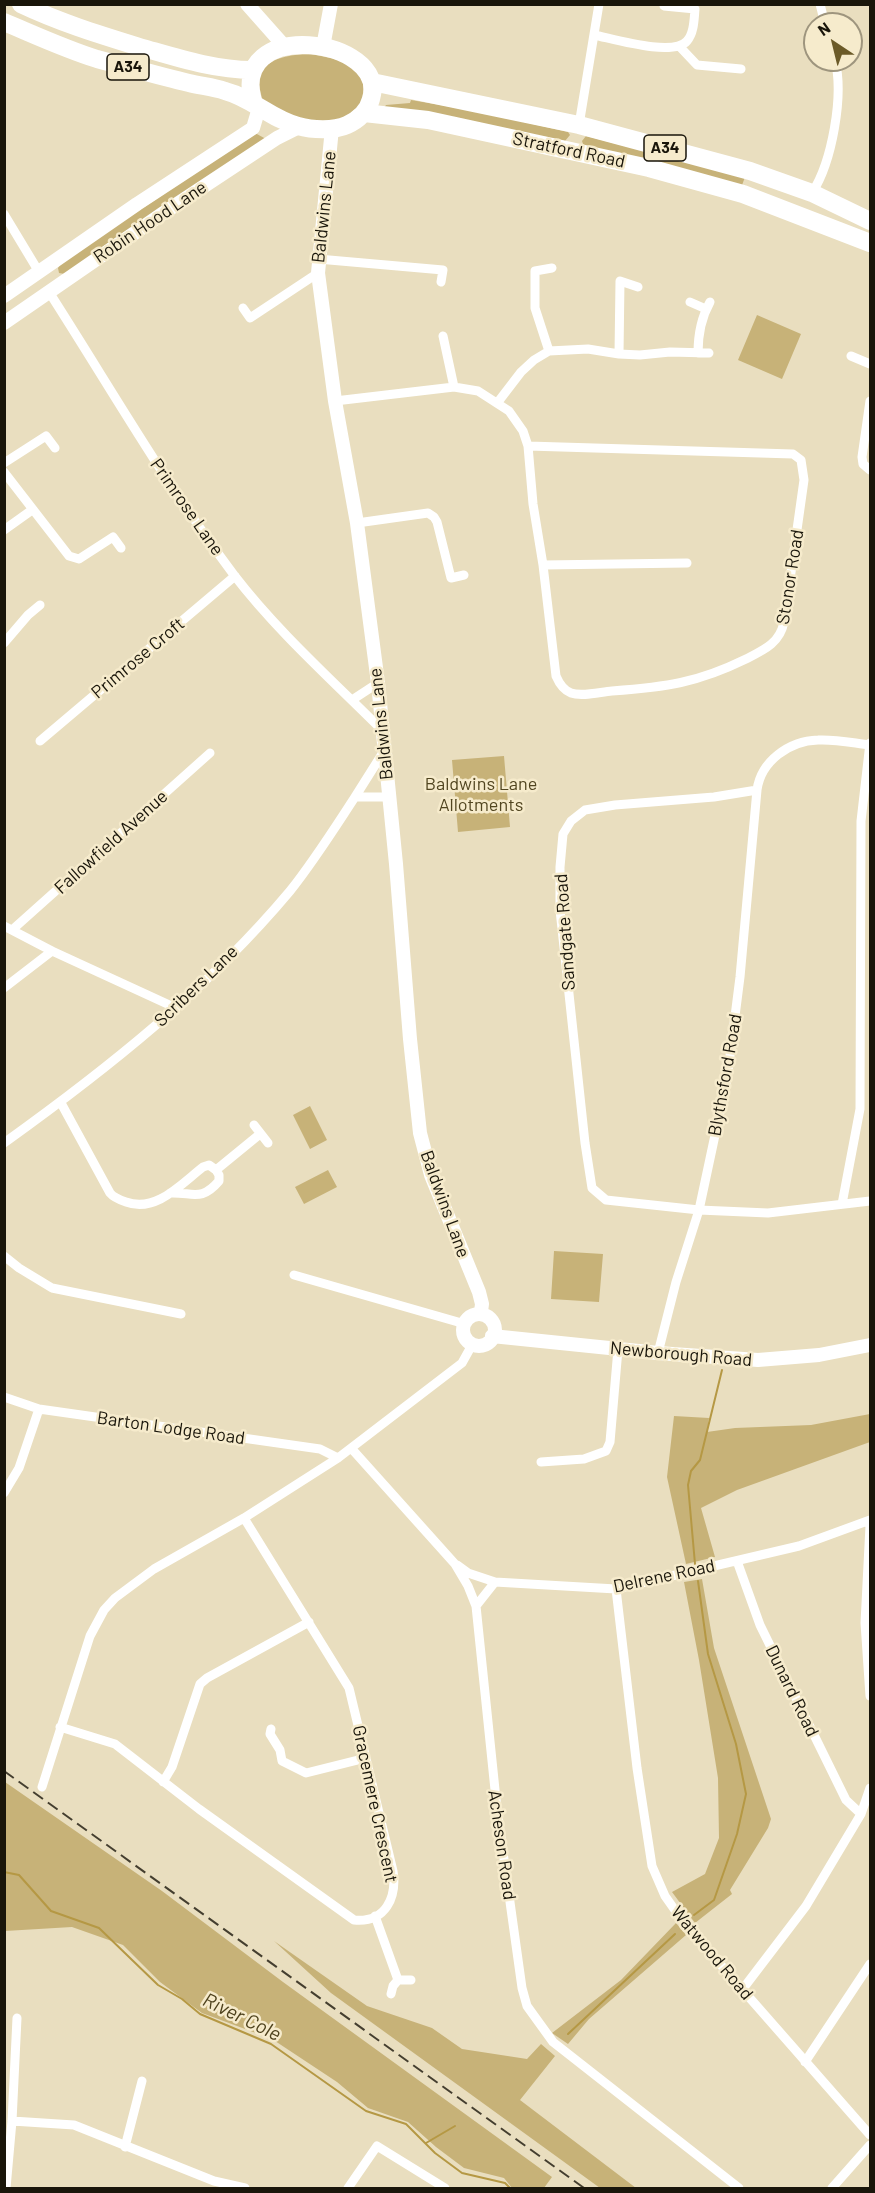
<!DOCTYPE html>
<style>
body{margin:0}
#map{position:relative;width:875px;height:2193px;overflow:hidden;background:#e9debf;font-family:Barlow,sans-serif}
canvas{display:block}
.frame{position:absolute;inset:0;border:6px solid #19150a;pointer-events:none}
.north{position:absolute;left:803px;top:12px;width:60px;height:60px;box-sizing:border-box;background:#f6ebcc;border:2px solid #9e957e;border-radius:50%;rotate:325deg;font-size:16px;font-weight:700;line-height:24px;text-align:center;color:#19150a}
.north::after{content:'';display:block;margin:auto;width:21px;height:27px;background:#6b5a28;clip-path:polygon(50% 0,100% 100%,50% 72%,0 100%)}
</style>
<div id="map">
<canvas width="875" height="2193"></canvas>
<div class="frame"></div>
<div class="north">N</div>
</div>
<script>
const context = document.querySelector('canvas').getContext('2d');
context.lineJoin = 'round';
function paint(path, color) { context.fillStyle = color; context.fill(path, 'evenodd'); }
function stroke(path, color, width, dash) { context.strokeStyle = color; context.lineWidth = width; context.lineCap = dash ? 'butt' : 'round'; context.setLineDash(dash || []); context.stroke(path); }
function label(font, color, halo, rows, align = 'center') {
  context.font = font + ' Barlow,sans-serif'; context.lineWidth = 5; context.setLineDash([]); context.textBaseline = 'middle'; context.strokeStyle = halo; context.fillStyle = color; for (const [text, x, y, turn = 0] of rows) {
    context.save(); context.translate(x, y); context.rotate((+turn || 0) * Math.PI / 180); context.textAlign = isNaN(turn) ? turn : align; if (halo) context.strokeText(text, 0, 0); context.fillText(text, 0, 0); context.restore();
  }
}
paint(new Path2D(`
 M 311,54 C 329,58 361,61 363,84 C 364,91 362,98 362,104 L 340,121 L 310,122 L 286,116 L 263,103 L 257,76 C 271,56 289,55 311,54 Z
 M 411,100 L 475,111 L 568,132 L 570,135 L 565,141 L 384,108 L 386,105 L 410,103 Z
 M 255,133 L 266,139 L 65,274 L 59,273 L 58,268 L 62,262 Z
 M 586,136 L 745,177 L 741,188 L 584,147 L 582,141 Z
 M 757,315 L 801,334 L 782,379 L 738,360 Z
 M 504,756 L 510,827 L 458,832 L 452,760 Z
 M 310,1106 L 327,1140 L 310,1149 L 293,1115 Z
 M 328,1170 L 337,1187 L 304,1204 L 295,1187 Z
 M 554,1251 L 603,1254 L 599,1302 L 551,1299 Z
 M 870,1414 L 870,1442 L 737,1490 L 701,1508 L 715,1557 L 686,1564 L 667,1477 L 674,1416 L 709,1418 L 707,1432 L 735,1428 L 811,1425 Z
 M 702,1579 L 714,1648 L 771,1819 L 768,1828 L 730,1890 L 732,1894 L 695,1923 L 672,1892 L 705,1874 L 719,1838 L 718,1778 L 699,1660 L 684,1582 Z
 M 5,1782 L 162,1891 L 283,1982 L 552,2177 L 544,2188 L 512,2188 L 504,2178 L 464,2168 L 436,2147 L 408,2122 L 368,2108 L 337,2082 L 272,2039 L 202,2013 L 160,1982 L 123,1945 L 72,1927 L 5,1931 Z
 M 676,1923 L 686,1935 L 589,2019 L 568,2044 L 552,2033 L 621,1980 Z
 M 274,1941 L 367,2006 L 432,2028 L 462,2049 L 527,2059 L 541,2044 L 555,2056 L 520,2100 L 636,2188 L 600,2188 L 331,1993 Z`), '#c7b278');
stroke(new Path2D(`
 M 695,1564 L 688,1485 L 691,1471 L 700,1460 L 722,1370
 M 4,1872 L 19,1875 L 51,1911 L 99,1928 L 158,1985 L 182,1999 L 200,2014 L 271,2044 L 366,2111 L 406,2124 L 435,2153 L 462,2173 L 505,2183 L 510,2188
 M 694,1915 L 714,1900 L 737,1834 L 746,1794 L 736,1744 L 708,1654 L 698,1581
 M 568,2034 L 675,1934
 M 426,2143 L 455,2126`), '#b59844', 2);
stroke(new Path2D(`
 M 820,4 L 825,24
 M 594,35 C 614,39 673,57 687,41 C 694,33 694,20 695,9 L 664,6
 M 680,47 L 697,65 L 741,69
 M 579,125 L 599,4
 M 812,193 C 832,162 844,96 835,60
 M 4,214 L 39,272
 M 318,259 L 443,270 L 441,282
 M 49,292 C 110,387 166,485 234,575 C 277,631 332,680 382,730
 M 690,302 L 706,309
 M 243,308 L 250,318 L 318,273
 M 443,336 L 454,387
 M 549,351 L 535,308 L 535,271 L 552,268
 M 698,353 C 698,335 701,318 710,302
 M 619,354 L 620,281 L 638,287
 M 851,356 L 870,364
 M 335,401 L 454,387 L 478,391 L 509,411 L 523,431 L 528,446 L 793,454 L 801,460 L 804,480 L 784,622 C 780,643 764,650 746,659 C 697,683 666,687 612,691 C 600,692 582,697 571,693 C 563,690 559,683 556,676 L 543,565 L 533,504 L 528,446
 M 870,401 L 862,457 L 863,464 L 870,470
 M 498,402 L 521,372 L 534,360 L 549,351 L 588,349 L 619,354 L 640,355 L 670,352 L 709,353
 M 4,463 L 46,436 L 55,448
 M 4,472 L 69,556 L 79,559 L 113,537 L 121,548
 M 357,523 L 428,513 L 434,517 L 437,522 L 451,578 L 464,575
 M 4,530 L 32,510
 M 543,565 L 687,563
 M 4,643 L 28,615 L 40,605
 M 352,700 L 378,683
 M 40,741 L 235,576
 M 870,745 C 853,743 835,739 818,740 C 789,741 761,761 757,790 L 714,797 L 615,805 L 585,810 L 571,821 L 563,834 L 560,867 L 560,910 L 585,1143 L 592,1188 L 606,1200 L 699,1210 L 768,1213 L 870,1201
 M 355,797 L 384,751
 M 4,926 L 52,951 L 176,1008
 M 12,930 L 210,753
 M 4,988 L 52,951
 M 61,1103 L 110,1193 C 114,1198 120,1200 126,1202 C 156,1213 181,1184 203,1167 L 209,1165 L 216,1170
 M 254,1125 L 268,1143
 M 4,1143 C 107,1069 208,989 290,891 C 314,861 334,829 355,797 L 389,797
 M 216,1170 L 260,1134
 M 170,1193 C 193,1192 201,1202 219,1181 L 219,1175 L 216,1170
 M 842,1204 L 860,1109 L 861,821 L 870,743
 M 4,1256 L 19,1268 L 52,1288 L 181,1314
 M 294,1275 L 465,1324
 M 658,1353 L 676,1282 L 699,1210 L 727,1079 L 740,977 L 757,790
 M 4,1397 L 39,1409 L 320,1449 L 338,1458
 M 351,1448 L 455,1564 L 468,1586 L 476,1606 L 497,1809 L 522,1988 L 527,2006 L 553,2042 L 739,2188
 M 541,1462 L 584,1459 L 606,1451 L 610,1442 L 618,1349
 M 4,1493 L 19,1468 L 39,1409
 M 867,1521 L 870,1526 L 865,1623 L 870,1696
 M 737,1561 L 760,1625 L 846,1800 L 861,1814
 M 457,1565 L 468,1573 L 495,1582 L 616,1589 L 799,1546 L 870,1520
 M 616,1589 L 637,1768 L 652,1866 L 665,1896 L 684,1923 L 870,2135
 M 476,1606 L 495,1582
 M 60,1727 L 115,1744 L 199,1809 L 354,1920 C 386,1923 397,1897 393,1871 L 349,1688 L 244,1518
 M 271,1729 L 270,1734 L 280,1750 L 282,1761 L 306,1773 L 366,1758
 M 163,1782 L 172,1767 L 200,1684 L 207,1678 L 309,1622
 M 42,1787 L 90,1636 L 104,1610 L 115,1598 L 154,1569 L 244,1518 L 338,1458 L 462,1363 L 472,1345
 M 375,1916 L 398,1980
 M 742,1990 L 806,1906 L 861,1814 L 870,1788
 M 391,1994 L 393,1986 L 398,1980 L 411,1980
 M 805,2062 L 870,1964
 M 12,2121 L 74,2125 L 214,2181 L 245,2188
 M 125,2147 L 142,2081
 M 6,2188 L 12,2121 L 17,2018
 M 348,2188 L 377,2146 L 445,2188
 M 832,2188 L 870,2145`), '#fff', 9);
stroke(new Path2D(`
 M 247,4 L 286,48
 M 323,47 L 331,4
 M 332,128 L 318,273 L 335,401 L 357,523 L 378,683 L 396,864 L 410,1039 L 420,1133 L 431,1175 L 479,1292 L 482,1304 L 481,1312
 M 4,296 L 137,204 L 253,128 L 259,108
 M 4,323 L 162,214 L 277,138 L 299,127
 M463 1330a16 16 0 1 1 32 0a16 16 0 1 1-32 0Z
 M 492,1336 L 658,1353 L 758,1360 L 819,1355 L 870,1345`), '#fff', 14);
stroke(new Path2D(`
 M 21,4 C 61,23 101,35 143,48 C 178,58 215,70 252,70
 M 4,22 C 35,35 65,49 97,59 C 128,67 159,76 189,83 C 201,86 213,87 225,91 C 252,98 271,119 298,126 C 312,130 334,131 347,125 C 358,120 368,111 371,99 C 390,37 225,16 254,104
 M 372,82 L 579,125 L 750,171 L 812,193 L 870,221
 M 364,113 L 428,120 L 649,168 L 743,194 L 870,243`), '#fff', 18);
stroke(new Path2D(`
 M 4,1771 L 584,2188`), '#443e2f', 2, [12, 6]);
for (const [x, y, w] of [
 [128,67,42],
 [665,148,42]
]) { const box = new Path2D(); box.roundRect(x - w / 2, y - 13, w, 26, 4.5); context.fillStyle = '#f6ebcc'; context.fill(box); stroke(box, '#19150a', 1.5); }
label('bold 16px', '#19150a', null, [
 ["A34",128,67],
 ["A34",665,148]
]);
label('18px', '#19150a', '#f6ebcc', [
 ["Stratford Road",569,150,12],
 ["Baldwins Lane",324,207,-84],
 ["Robin Hood Lane",150,222,-34],
 ["Primrose Lane",187,507,55],
 ["Stonor Road",790,577,-81],
 ["Primrose Croft",138,658,-40],
 ["Baldwins Lane",381,724,-96],
 ["Fallowfield Avenue",111,842,-42],
 ["Sandgate Road",565,932,-94],
 ["Scribers Lane",196,986,-44],
 ["Blythsford Road",725,1075,-80],
 ["Baldwins Lane",445,1204,70],
 ["Newborough Road",681,1354,5],
 ["Barton Lodge Road",171,1428,8],
 ["Delrene Road",664,1576,-12],
 ["Dunard Road",792,1691,64],
 ["Gracemere Crescent",375,1804,78],
 ["Acheson Road",502,1845,82],
 ["Watwood Road",712,1953,50]
]);
label('18px', '#514520', '#f6ebcc', [
 ["Baldwins Lane",481,784],
 ["Allotments",481,805]
]);
label('italic 20px', '#4e421d', '#f6ebcc', [
 ["River Cole",242,2017,26]
]);
</script>
